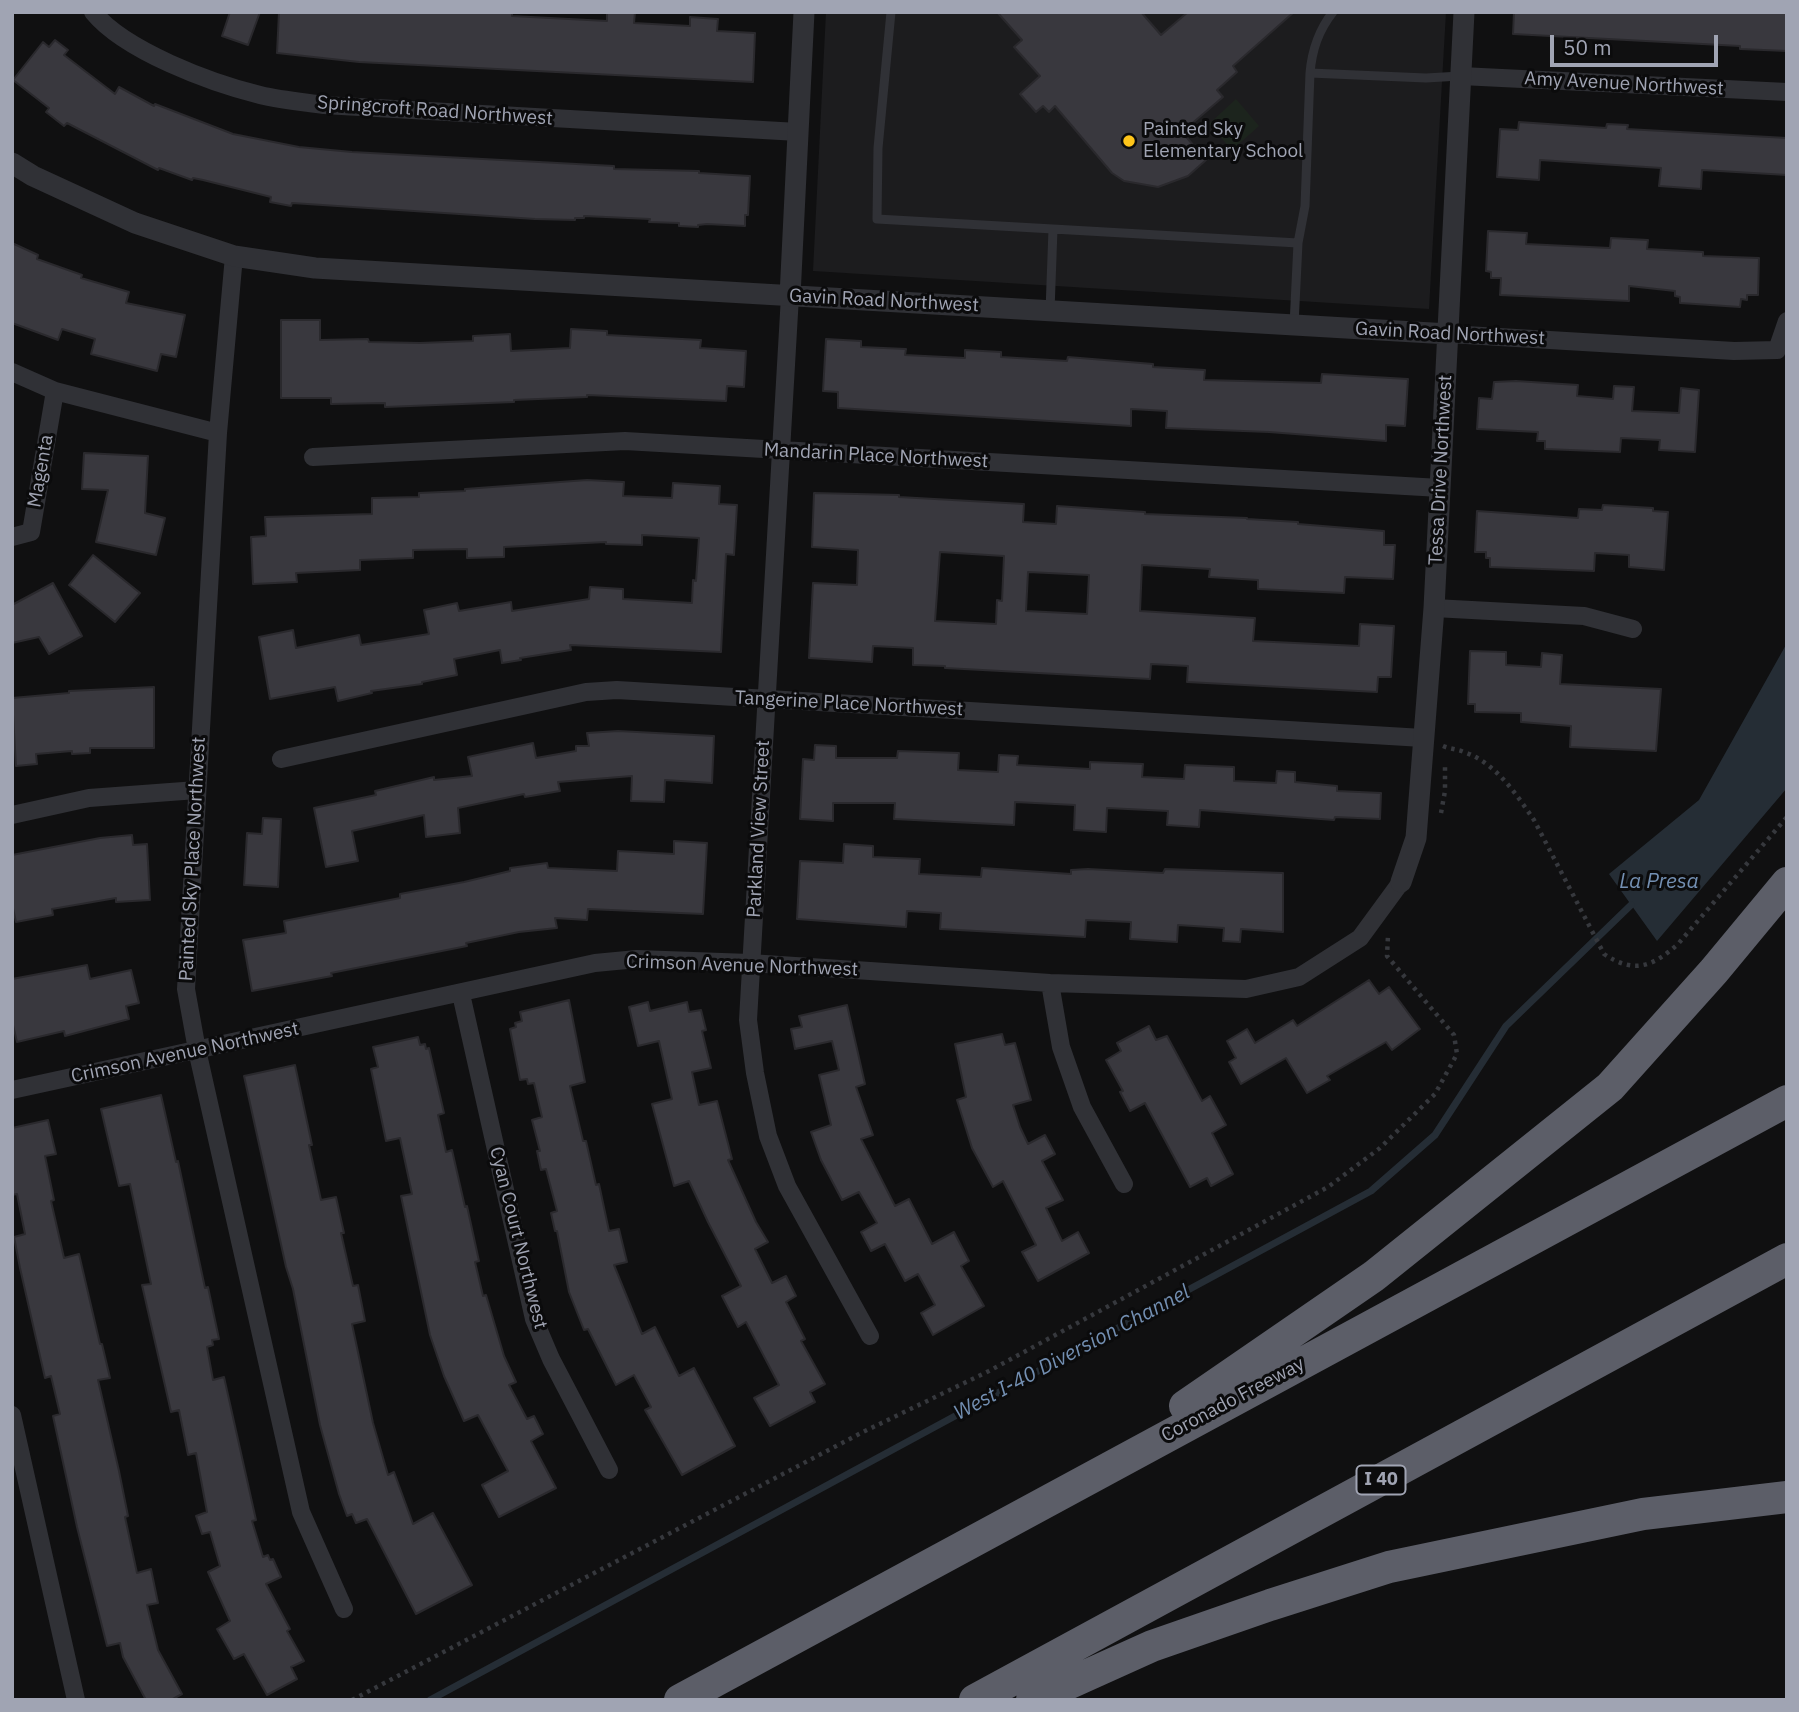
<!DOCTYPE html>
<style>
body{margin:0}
#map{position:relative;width:1799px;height:1712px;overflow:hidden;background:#101011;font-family:"IBM Plex Sans",sans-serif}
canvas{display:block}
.frame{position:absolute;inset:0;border:14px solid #a0a4b3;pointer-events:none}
.scale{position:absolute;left:1550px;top:35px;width:168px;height:32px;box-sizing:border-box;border:4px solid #a0a4b3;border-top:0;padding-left:9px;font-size:21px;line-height:24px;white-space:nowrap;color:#a0a4b3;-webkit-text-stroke:5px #0b0b0c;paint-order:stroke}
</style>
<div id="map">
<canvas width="1799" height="1712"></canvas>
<div class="frame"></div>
<div class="scale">50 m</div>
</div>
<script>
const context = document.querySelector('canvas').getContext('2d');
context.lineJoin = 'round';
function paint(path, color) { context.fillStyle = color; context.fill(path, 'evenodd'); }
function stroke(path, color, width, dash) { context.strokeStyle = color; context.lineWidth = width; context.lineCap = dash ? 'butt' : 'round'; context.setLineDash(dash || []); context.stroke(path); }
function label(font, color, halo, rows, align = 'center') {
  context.font = font + ' "IBM Plex Sans",sans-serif'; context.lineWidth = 6; context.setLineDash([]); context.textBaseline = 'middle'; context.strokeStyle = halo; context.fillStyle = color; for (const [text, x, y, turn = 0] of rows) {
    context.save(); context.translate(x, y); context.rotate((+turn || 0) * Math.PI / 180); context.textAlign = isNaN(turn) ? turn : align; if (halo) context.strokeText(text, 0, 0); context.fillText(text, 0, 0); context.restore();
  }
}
paint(new Path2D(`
 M 826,12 L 1446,12 L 1429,309 L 813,271 Z`), '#1c1c1e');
paint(new Path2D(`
 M 1236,99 L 1259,126 L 1232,150 L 1209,124 Z`), '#1c241d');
paint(new Path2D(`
 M 1787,643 L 1787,788 L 1657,941 L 1609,874 L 1699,800 Z`), '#252d35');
stroke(new Path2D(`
 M 430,1700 L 1371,1191 L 1435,1135 L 1506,1026 L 1631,905`), '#252d35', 7);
const building = new Path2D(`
 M 230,12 L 260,12 L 248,45 L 222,36 Z
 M 279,12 L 512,12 L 512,16 L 607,21 L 607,12 L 635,12 L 634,23 L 690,26 L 690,17 L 718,19 L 717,31 L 755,33 L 753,82 L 359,62 L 277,53 Z
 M 997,12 L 1141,12 L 1161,35 L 1188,12 L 1294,12 L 1233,66 L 1237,72 L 1217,90 L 1223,97 L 1182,132 L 1206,160 L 1188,176 L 1158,187 L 1124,181 L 1112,173 L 1055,106 L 1049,112 L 1043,106 L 1036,112 L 1020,94 L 1040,76 L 1014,47 L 1022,40 Z
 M 1514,12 L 1787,12 L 1787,51 L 1740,49 L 1740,46 L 1513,34 Z
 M 55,40 L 68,50 L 64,55 L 115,94 L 119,87 L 154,106 L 155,104 L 233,134 L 299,147 L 352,152 L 614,166 L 614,169 L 699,171 L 699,173 L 750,176 L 748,215 L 745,215 L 745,226 L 707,224 L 698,225 L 698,227 L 679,226 L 679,223 L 649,222 L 650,219 L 584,216 L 584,218 L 575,218 L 575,220 L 535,219 L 292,203 L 291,206 L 270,202 L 271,197 L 203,180 L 193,178 L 192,180 L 159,168 L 158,170 L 67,123 L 64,126 L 46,112 L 49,108 L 13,80 L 43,42 L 49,47 Z
 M 1519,122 L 1606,128 L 1607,124 L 1628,125 L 1627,129 L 1787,138 L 1787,175 L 1702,170 L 1701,189 L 1659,186 L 1661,168 L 1540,160 L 1539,180 L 1497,177 L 1500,129 L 1518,130 Z
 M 1488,231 L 1527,233 L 1526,244 L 1610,248 L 1611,238 L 1648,240 L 1647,249 L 1703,252 L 1703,256 L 1759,258 L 1758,295 L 1747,295 L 1747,300 L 1741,299 L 1740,307 L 1680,303 L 1680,297 L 1675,296 L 1675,291 L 1629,286 L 1629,301 L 1500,295 L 1501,278 L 1491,278 L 1491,272 L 1486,271 Z
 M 12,243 L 38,255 L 37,259 L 82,275 L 81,278 L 129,292 L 126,303 L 185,315 L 176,357 L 161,354 L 157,371 L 91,354 L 95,339 L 62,329 L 58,340 L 12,323 Z
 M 281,320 L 320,320 L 320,340 L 368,339 L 369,342 L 420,343 L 473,341 L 473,336 L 510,334 L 511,351 L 570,348 L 571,329 L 607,331 L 607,335 L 701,340 L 700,348 L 746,351 L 744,387 L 727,386 L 726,401 L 587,395 L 587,397 L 514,400 L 514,402 L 385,407 L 385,403 L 331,404 L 331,398 L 281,398 Z
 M 826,339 L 861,341 L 861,347 L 906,349 L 905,355 L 965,358 L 965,350 L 1001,352 L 1001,357 L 1067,361 L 1068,357 L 1153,364 L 1153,367 L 1205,370 L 1204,380 L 1321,383 L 1322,374 L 1408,379 L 1405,426 L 1386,425 L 1386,441 L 1269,432 L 1166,428 L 1167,411 L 1131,409 L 1131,426 L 838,408 L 838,392 L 823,391 Z
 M 1516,381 L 1578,385 L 1577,396 L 1613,399 L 1614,386 L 1634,387 L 1632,411 L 1679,413 L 1681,388 L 1699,390 L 1695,452 L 1659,450 L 1660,440 L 1621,438 L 1620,452 L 1545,449 L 1545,441 L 1537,441 L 1538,432 L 1477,429 L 1479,398 L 1492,399 L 1494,382 Z
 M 84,453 L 148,456 L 145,513 L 165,518 L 156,555 L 96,542 L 108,490 L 82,489 Z
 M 587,480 L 624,482 L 623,496 L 672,498 L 673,483 L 720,486 L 719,504 L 737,505 L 734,555 L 726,554 L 721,652 L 570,645 L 571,650 L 520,658 L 521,660 L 502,663 L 500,650 L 454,659 L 457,675 L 422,682 L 422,684 L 371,691 L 372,693 L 338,701 L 335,687 L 270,699 L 259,637 L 293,630 L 296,648 L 359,635 L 361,645 L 429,634 L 424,610 L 457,603 L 459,611 L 511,602 L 512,611 L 589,599 L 590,587 L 623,589 L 623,599 L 692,603 L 693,580 L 696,581 L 699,538 L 642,535 L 642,545 L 606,544 L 606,542 L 504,547 L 504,557 L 467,558 L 467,549 L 413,550 L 413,558 L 360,560 L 360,570 L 296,573 L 297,582 L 253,584 L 251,537 L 266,536 L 265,517 L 372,514 L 372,498 L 419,497 L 419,493 L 465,491 L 465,489 Z
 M 814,493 L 899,495 L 899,497 L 1024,504 L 1023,522 L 1056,524 L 1057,506 L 1145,512 L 1145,514 L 1247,518 L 1247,519 L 1298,522 L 1298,524 L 1384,531 L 1384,545 L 1395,545 L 1393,579 L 1345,577 L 1344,593 L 1258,589 L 1258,580 L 1209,577 L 1210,569 L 1142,565 L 1140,611 L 1255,618 L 1253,641 L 1359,646 L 1360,624 L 1394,626 L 1391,677 L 1378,677 L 1377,692 L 1187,682 L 1188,666 L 1151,664 L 1150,679 L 945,668 L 945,666 L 913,665 L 913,648 L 873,646 L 872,662 L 809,658 L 813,583 L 857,585 L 858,550 L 812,547 ZM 940,552 L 1004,556 L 1002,601 L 997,600 L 996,624 L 935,621 ZM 1028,572 L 1089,575 L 1087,614 L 1026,611 Z
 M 1603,505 L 1653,508 L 1653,511 L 1668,512 L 1664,570 L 1629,567 L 1629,555 L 1595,553 L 1594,571 L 1490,567 L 1490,558 L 1486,558 L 1486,552 L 1475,552 L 1477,511 L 1578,518 L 1579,509 L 1602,510 Z
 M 93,555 L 140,593 L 115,622 L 69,585 Z
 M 53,583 L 82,636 L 49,654 L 39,637 L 12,643 L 12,605 Z
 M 1470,651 L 1506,652 L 1506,665 L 1541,667 L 1542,653 L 1562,655 L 1560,684 L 1661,689 L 1656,751 L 1570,747 L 1571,726 L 1521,722 L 1521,713 L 1475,712 L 1475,704 L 1468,704 Z
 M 154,687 L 154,748 L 90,748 L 90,753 L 72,754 L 72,751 L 36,754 L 37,764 L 16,766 L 12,698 L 69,693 L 69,691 Z
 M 618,731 L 714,736 L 712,783 L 665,780 L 664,802 L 631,801 L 632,776 L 558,782 L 560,791 L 525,797 L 524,794 L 458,808 L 460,833 L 426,837 L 424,815 L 352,831 L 358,861 L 326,867 L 314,808 L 376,795 L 375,791 L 434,777 L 434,780 L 472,776 L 468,757 L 533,743 L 536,758 L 576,751 L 576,746 L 589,746 L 587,733 Z
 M 815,745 L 836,746 L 836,758 L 897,758 L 898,751 L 959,753 L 958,770 L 998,772 L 999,755 L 1018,756 L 1017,765 L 1090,769 L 1090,762 L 1143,764 L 1142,777 L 1184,779 L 1185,765 L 1234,767 L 1234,781 L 1276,783 L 1277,771 L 1295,772 L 1295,782 L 1337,786 L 1337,791 L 1381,793 L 1380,819 L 1335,817 L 1334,820 L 1200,810 L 1199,827 L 1167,825 L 1168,811 L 1107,808 L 1106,832 L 1074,830 L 1075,805 L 1015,802 L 1014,825 L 894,819 L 895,803 L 833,803 L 833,821 L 800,819 L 803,759 L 814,760 Z
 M 263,818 L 281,819 L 278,887 L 244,885 L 247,833 L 262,834 Z
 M 132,835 L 133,845 L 147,844 L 150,900 L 116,902 L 116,898 L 52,909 L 53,915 L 16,922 L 12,904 L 12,855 L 100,838 Z
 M 674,841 L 707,843 L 703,914 L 588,909 L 587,920 L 555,918 L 557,928 L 519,932 L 466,943 L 467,946 L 331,973 L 332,976 L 252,991 L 243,940 L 286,933 L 284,921 L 400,898 L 400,894 L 464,882 L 510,871 L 510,868 L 547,863 L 548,868 L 617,871 L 618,851 L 674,854 Z
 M 844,844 L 873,846 L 873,857 L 920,859 L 919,874 L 981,877 L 982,868 L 1071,874 L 1071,870 L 1088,869 L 1163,873 L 1165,869 L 1283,873 L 1283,932 L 1241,929 L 1240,942 L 1223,941 L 1224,928 L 1178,925 L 1177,942 L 1130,939 L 1131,922 L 1086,920 L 1085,937 L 940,929 L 941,913 L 907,911 L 906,927 L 797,919 L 800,861 L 843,863 Z
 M 87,965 L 90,979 L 131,970 L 139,1003 L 126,1006 L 129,1019 L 65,1036 L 64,1031 L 17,1042 L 12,1021 L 12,979 Z
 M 1369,980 L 1379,994 L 1389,987 L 1420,1029 L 1392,1050 L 1386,1042 L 1327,1076 L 1330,1080 L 1307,1093 L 1286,1058 L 1241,1084 L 1229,1062 L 1236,1058 L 1227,1041 L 1247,1029 L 1255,1043 L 1293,1020 L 1297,1026 Z
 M 569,1000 L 585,1082 L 570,1086 L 583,1141 L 586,1141 L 596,1185 L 599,1184 L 609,1231 L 619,1229 L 627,1262 L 614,1265 L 642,1334 L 655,1327 L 679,1376 L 694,1368 L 735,1446 L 682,1475 L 645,1410 L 651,1407 L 634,1375 L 616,1385 L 588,1329 L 584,1330 L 569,1292 L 557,1231 L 555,1231 L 551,1213 L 557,1211 L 546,1169 L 541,1170 L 537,1151 L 540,1151 L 532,1120 L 542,1117 L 534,1083 L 528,1084 L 527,1079 L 520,1080 L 510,1029 L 516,1027 L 515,1023 L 522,1021 L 520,1012 Z
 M 648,1002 L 650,1011 L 687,1002 L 689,1012 L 701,1010 L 706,1030 L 702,1031 L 711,1068 L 692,1072 L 699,1105 L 717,1101 L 732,1159 L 728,1160 L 756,1222 L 768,1242 L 755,1249 L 772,1283 L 786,1276 L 796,1296 L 786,1302 L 805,1339 L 801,1341 L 825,1384 L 810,1392 L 815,1402 L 770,1426 L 754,1398 L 779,1385 L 746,1322 L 738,1327 L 722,1296 L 741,1286 L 708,1222 L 689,1181 L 674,1186 L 652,1104 L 672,1099 L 659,1041 L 638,1046 L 629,1007 Z
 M 847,1005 L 865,1084 L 856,1087 L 873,1135 L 861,1139 L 895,1206 L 909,1199 L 932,1244 L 954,1232 L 969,1261 L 961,1266 L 984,1306 L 933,1335 L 921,1313 L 935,1305 L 918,1274 L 905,1281 L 885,1244 L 871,1251 L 861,1232 L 877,1223 L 859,1192 L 842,1200 L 821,1160 L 811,1132 L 831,1125 L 819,1075 L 839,1070 L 832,1041 L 795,1049 L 791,1029 L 802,1027 L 799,1016 Z
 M 1149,1026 L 1156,1040 L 1167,1036 L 1202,1101 L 1210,1096 L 1226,1125 L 1212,1133 L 1233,1174 L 1211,1186 L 1207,1178 L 1190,1187 L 1145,1103 L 1130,1111 L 1120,1092 L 1123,1091 L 1106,1060 L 1121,1051 L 1117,1043 Z
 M 1002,1034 L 1005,1045 L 1015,1043 L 1031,1100 L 1013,1105 L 1020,1127 L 1028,1144 L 1045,1135 L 1055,1154 L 1042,1161 L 1063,1200 L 1046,1208 L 1062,1241 L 1078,1232 L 1089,1253 L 1038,1281 L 1022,1252 L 1036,1245 L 1003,1181 L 993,1187 L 972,1148 L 957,1100 L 966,1097 L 955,1044 Z
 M 418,1037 L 420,1045 L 425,1044 L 426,1049 L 429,1048 L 444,1113 L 438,1115 L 446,1152 L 452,1150 L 465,1207 L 467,1206 L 479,1261 L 475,1262 L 483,1296 L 486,1295 L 504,1356 L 516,1382 L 509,1385 L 527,1419 L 534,1416 L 543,1434 L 531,1441 L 556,1488 L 499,1517 L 482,1485 L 508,1471 L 478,1415 L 464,1421 L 444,1376 L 430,1335 L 401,1196 L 412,1194 L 400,1138 L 386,1141 L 371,1069 L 378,1067 L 373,1047 Z
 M 295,1065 L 312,1145 L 309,1145 L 321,1200 L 336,1197 L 344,1233 L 341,1233 L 353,1286 L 358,1285 L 365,1321 L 352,1324 L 373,1423 L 388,1475 L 394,1472 L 413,1524 L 433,1513 L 472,1585 L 416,1614 L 367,1519 L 356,1523 L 352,1514 L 347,1516 L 339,1494 L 320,1425 L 293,1289 L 286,1267 L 244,1076 Z
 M 161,1095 L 176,1162 L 178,1161 L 205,1288 L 208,1287 L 219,1339 L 212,1340 L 213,1345 L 207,1347 L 213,1380 L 224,1377 L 256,1520 L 252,1521 L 263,1557 L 268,1555 L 270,1560 L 273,1559 L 281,1577 L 266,1584 L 290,1629 L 287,1631 L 304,1661 L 291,1667 L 297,1679 L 267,1695 L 244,1654 L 234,1659 L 217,1629 L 230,1621 L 208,1572 L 220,1566 L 210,1532 L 202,1534 L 196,1516 L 207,1512 L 196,1453 L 188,1455 L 179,1410 L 171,1412 L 142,1285 L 151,1284 L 130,1184 L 119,1186 L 101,1109 Z
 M 48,1120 L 56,1154 L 45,1156 L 54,1200 L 51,1201 L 64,1258 L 79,1254 L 100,1344 L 102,1344 L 110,1378 L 98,1380 L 119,1471 L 128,1516 L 125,1517 L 137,1573 L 151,1569 L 158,1603 L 147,1605 L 158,1650 L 182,1694 L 171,1700 L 146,1700 L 123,1657 L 120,1643 L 107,1646 L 77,1527 L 53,1416 L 60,1414 L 51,1376 L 45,1378 L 20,1268 L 14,1237 L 25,1234 L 17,1194 L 12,1195 L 12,1128 Z`);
paint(building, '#39383e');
stroke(building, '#2a292d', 2);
stroke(new Path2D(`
 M 1443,746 C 1450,749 1457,749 1464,752 C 1496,763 1516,794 1534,820 L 1604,954 C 1634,974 1652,967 1678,944 L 1787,817
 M 1441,813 L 1445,791 L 1445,767
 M 352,1700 L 863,1432 L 989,1371 L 1328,1187 L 1380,1148 L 1435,1094 L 1457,1054 L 1454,1035 L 1387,956 L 1388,935`), '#36383d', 4.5, [3.5, 5]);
stroke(new Path2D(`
 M 891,12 L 878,148 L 877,219 L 1053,229 L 1050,311
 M 1310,73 C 1312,50 1318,31 1333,12
 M 1053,229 L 1298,243 L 1294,325
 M 1298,243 L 1305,206 L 1310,73 L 1426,78 L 1460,76`), '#303136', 9);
stroke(new Path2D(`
 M 93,12 C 125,51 211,83 260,95 C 281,100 303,102 324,105 L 798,132
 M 1461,76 L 1787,92
 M 234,256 L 218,433 L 186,989 L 197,1050 L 301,1512 L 344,1609
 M 790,296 L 748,1020 L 755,1073 L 768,1136 L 787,1186 L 870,1336
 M 1449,334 L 1734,351 L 1777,350 L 1787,321
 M 12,372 L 55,391 L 218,433
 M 313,457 L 625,441 L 1440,488
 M 12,537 L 31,532 L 55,391
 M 1434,608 L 1584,616 L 1633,629
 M 281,759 L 586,692 L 617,690 L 1423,738
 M 12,815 L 89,798 L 197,790
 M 1050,983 L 1061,1047 L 1082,1107 L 1124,1184
 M 461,994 L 534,1319 L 551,1359 L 609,1470
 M 12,1090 L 595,963 L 637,959 L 750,963 L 1050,983 L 1246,989 L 1299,977 L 1360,938 L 1401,882
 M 12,1415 L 76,1700`), '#303136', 18);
stroke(new Path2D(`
 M 12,163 L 33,176 L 135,223 L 234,256 L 315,268 L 1449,334
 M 790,296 L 804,12
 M 1401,882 L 1416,838 L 1434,608 L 1464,12`), '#303136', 21);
stroke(new Path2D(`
 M 1185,1406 L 1374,1276 L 1610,1087 L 1714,971 L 1787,883
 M 680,1700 L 1787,1101
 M 975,1700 L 1787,1259
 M 1032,1700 L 1152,1646 L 1270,1605 L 1389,1567 L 1643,1514 L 1787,1497`), '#5c5e68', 32);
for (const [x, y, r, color] of [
 [1129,141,7,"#ffc51a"]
]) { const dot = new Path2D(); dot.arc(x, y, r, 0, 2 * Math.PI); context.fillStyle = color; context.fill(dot); stroke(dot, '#0b0b0c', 2.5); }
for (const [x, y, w] of [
 [1381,1480,49]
]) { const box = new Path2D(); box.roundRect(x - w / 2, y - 14.5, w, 29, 5); context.fillStyle = '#0b0b0c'; context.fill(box); stroke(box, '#a0a4b3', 2); }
label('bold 18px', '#a0a4b3', null, [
 ["I 40",1381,1480]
]);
label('19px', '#a0a4b3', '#0b0b0c', [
 ["Amy Avenue Northwest",1624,84,3],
 ["Springcroft Road Northwest",435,111,4],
 ["Gavin Road Northwest",884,301,3],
 ["Gavin Road Northwest",1450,334,3],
 ["Mandarin Place Northwest",876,456,3],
 ["Tessa Drive Northwest",1441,470,-87],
 ["Magenta",41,471,-80],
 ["Tangerine Place Northwest",849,704,3],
 ["Parkland View Street",759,829,-87],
 ["Painted Sky Place Northwest",193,859,-87],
 ["Crimson Avenue Northwest",742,966,2],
 ["Crimson Avenue Northwest",185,1053,-12],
 ["Cyan Court Northwest",518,1238,76],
 ["Coronado Freeway",1233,1400,-28]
]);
label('19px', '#a0a4b3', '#0b0b0c', [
 ["Painted Sky",1143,130],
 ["Elementary School",1143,152]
], 'left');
label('italic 21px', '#738fb2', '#0b0b0c', [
 ["La Presa",1659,882],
 ["West I-40 Diversion Channel",1072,1353,-28]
]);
</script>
